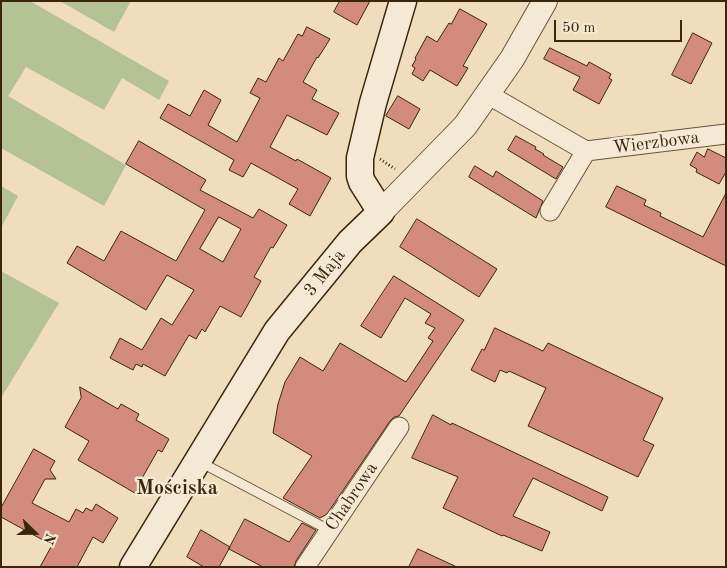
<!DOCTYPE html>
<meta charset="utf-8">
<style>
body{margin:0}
#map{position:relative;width:727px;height:568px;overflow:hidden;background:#efddbe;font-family:"Old Standard TT",serif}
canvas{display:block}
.frame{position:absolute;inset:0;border:2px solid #3b260d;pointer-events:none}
.north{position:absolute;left:10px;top:508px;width:50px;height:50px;-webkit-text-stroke:4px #f5e9d5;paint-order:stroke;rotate:112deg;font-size:14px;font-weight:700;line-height:20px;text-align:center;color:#3b260d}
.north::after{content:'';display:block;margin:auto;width:18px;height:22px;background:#3b260d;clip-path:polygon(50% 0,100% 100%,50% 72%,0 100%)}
.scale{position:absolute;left:554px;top:20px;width:128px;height:22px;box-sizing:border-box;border:2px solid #3b260d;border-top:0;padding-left:6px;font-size:15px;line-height:18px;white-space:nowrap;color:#3b260d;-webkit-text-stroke:4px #f5e9d5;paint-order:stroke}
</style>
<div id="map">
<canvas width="727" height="568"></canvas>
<div class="frame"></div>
<div class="north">N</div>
<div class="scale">50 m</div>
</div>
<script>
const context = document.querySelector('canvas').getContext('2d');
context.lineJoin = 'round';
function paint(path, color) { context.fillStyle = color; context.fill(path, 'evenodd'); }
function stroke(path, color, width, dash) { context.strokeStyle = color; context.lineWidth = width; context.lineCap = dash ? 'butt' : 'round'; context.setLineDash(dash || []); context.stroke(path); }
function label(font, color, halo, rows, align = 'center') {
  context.font = font + ' "Old Standard TT",serif'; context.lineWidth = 5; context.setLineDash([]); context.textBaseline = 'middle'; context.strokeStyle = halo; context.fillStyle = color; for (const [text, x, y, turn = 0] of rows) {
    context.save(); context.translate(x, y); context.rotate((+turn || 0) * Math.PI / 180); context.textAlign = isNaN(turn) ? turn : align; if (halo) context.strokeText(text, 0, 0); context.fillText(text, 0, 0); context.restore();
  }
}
paint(new Path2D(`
 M 1,1 L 30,1 L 169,81 L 159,100 L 122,78 L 104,110 L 26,67 L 8,96 L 126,165 L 104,206 L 1,148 Z
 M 60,1 L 131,1 L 114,32 Z
 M 1,186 L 18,196 L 1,228 Z
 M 1,271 L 59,303 L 1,398 Z`), '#b5c294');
const building = new Path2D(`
 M 340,1 L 370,1 L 357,25 L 334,12 Z
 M 460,9 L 487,24 L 463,66 L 468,68 L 457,86 L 430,70 L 423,81 L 412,74 L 415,68 L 412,66 L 416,59 L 415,58 L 427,36 L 437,42 L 449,23 L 451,24 Z
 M 307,27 L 330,39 L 318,58 L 317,57 L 303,82 L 317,90 L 312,99 L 339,113 L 327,135 L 287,115 L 270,147 L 296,161 L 297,159 L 331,178 L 310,216 L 289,204 L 298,189 L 251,163 L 243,177 L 229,170 L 234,160 L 160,118 L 168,104 L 190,116 L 204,90 L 221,100 L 208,125 L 237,142 L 260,98 L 250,93 L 258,78 L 266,82 L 279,58 L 283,61 L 298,34 L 302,36 Z
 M 693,33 L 712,43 L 691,84 L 672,75 Z
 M 550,48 L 587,66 L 589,62 L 611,74 L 609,78 L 612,80 L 599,104 L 573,90 L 580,77 L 544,59 Z
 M 398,96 L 420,109 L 409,129 L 386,116 Z
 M 516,136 L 536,147 L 535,149 L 544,154 L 543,155 L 563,167 L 556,179 L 508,150 Z
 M 139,141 L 206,180 L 200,190 L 253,218 L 259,209 L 287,225 L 273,248 L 271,247 L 254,277 L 261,281 L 241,317 L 220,306 L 205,332 L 202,329 L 196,339 L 189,335 L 165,376 L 143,364 L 142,367 L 136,364 L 133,370 L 110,358 L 120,338 L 142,350 L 161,318 L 172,325 L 194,290 L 167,275 L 146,310 L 67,263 L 77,246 L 104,261 L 121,231 L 176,261 L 205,210 L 126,164 ZM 219,217 L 241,229 L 223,262 L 200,249 Z
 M 708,149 L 726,158 L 726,172 L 719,184 L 696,172 L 697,169 L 690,165 L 697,152 L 704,157 Z
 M 475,166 L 493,177 L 496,171 L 543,201 L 536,218 L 469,177 Z
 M 617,186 L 646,200 L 644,205 L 661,213 L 660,216 L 703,237 L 726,193 L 726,266 L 606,207 Z
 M 417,219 L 497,269 L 479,297 L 400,247 Z
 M 394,276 L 464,320 L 399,416 L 394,417 L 390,421 L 327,514 L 320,518 L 283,498 L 312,456 L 273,433 L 278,404 L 285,382 L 300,357 L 323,371 L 340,343 L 406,382 L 433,341 L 428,338 L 435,328 L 425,323 L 431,314 L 405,298 L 381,338 L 361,326 Z
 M 495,328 L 543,351 L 548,343 L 663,398 L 643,440 L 654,445 L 638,477 L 528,426 L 546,388 L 509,371 L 507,373 L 500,370 L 495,382 L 471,370 L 482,349 L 484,350 Z
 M 80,387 L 118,409 L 121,404 L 139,414 L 136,420 L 169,439 L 162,452 L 158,450 L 141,480 L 147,483 L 140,496 L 78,460 L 89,441 L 65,427 L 81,398 Z
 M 433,415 L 451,425 L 452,423 L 608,497 L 602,511 L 533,478 L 513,516 L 550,532 L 542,551 L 503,535 L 502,536 L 443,508 L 458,477 L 412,458 Z
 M 34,449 L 55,461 L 50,470 L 56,479 L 45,479 L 32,503 L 69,522 L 76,509 L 83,513 L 86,508 L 92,511 L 96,504 L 118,518 L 103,543 L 93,537 L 77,567 L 40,567 L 52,545 L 1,517 L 1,508 Z
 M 245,519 L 289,542 L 302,523 L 316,530 L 296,561 L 294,567 L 263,567 L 229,549 Z
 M 201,530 L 230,547 L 219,567 L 204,567 L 187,557 Z
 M 418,549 L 457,567 L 409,567 Z`);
paint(building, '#d38b7f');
stroke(building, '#3b260d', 1);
const service = new Path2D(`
 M 200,462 L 329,530`);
const minor = new Path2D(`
 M 489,95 L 586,151 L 726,134
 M 550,211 L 586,151
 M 305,567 L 399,427`);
const tertiary = new Path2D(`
 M 381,212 L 465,126 L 512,59 L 545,1`);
const secondary = new Path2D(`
 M 133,567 L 277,331 L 350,242 L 381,212 L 362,182 L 360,176 L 360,158 L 373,103 L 403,1`);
stroke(service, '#685439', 11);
stroke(minor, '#685439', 21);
stroke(tertiary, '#685439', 26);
stroke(secondary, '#3b260d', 29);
stroke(new Path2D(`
 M 380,159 L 395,169`), '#3b260d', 3, [1, 2.5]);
stroke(service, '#f5e9d5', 9);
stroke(minor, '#f5e9d5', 19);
stroke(tertiary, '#f5e9d5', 24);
stroke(secondary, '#f5e9d5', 26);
label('18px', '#3b260d', '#f5e9d5', [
 ["Wierzbowa",656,143,-7],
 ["3 Maja",325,273,-51],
 ["Chabrowa",352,497,-56]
]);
label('bold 20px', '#3b260d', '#f5e9d5', [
 ["Mościska",177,489]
]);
</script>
